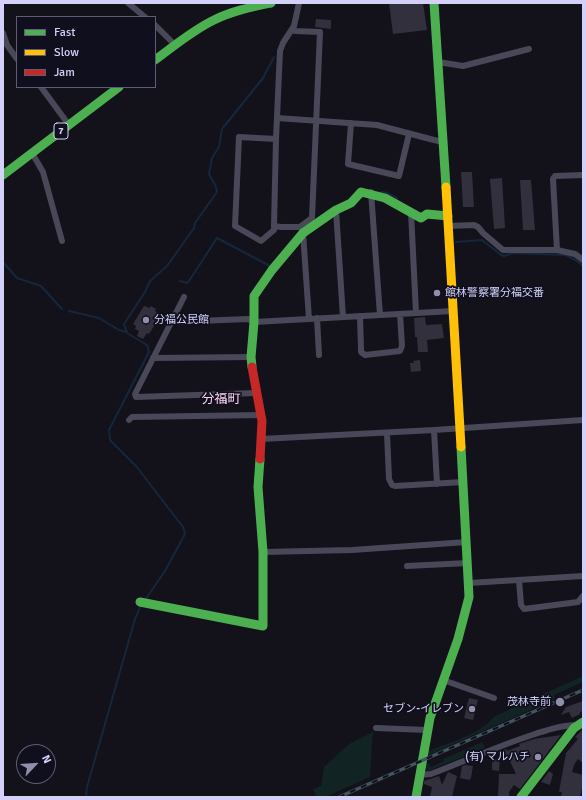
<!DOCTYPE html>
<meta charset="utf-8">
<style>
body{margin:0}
#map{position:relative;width:586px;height:800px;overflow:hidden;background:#13121a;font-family:Signika,sans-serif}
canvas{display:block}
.frame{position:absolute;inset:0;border:4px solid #d3d1f9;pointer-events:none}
.legend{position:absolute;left:16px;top:16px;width:140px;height:72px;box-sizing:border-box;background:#100f1d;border:1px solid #5e5d75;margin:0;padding:5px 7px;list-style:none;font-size:12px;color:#d3d1f9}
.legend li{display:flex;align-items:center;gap:8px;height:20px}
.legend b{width:20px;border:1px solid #5e5d75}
.north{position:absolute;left:16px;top:744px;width:40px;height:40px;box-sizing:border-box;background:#100f1d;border:1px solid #5e5d75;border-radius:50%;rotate:65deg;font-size:11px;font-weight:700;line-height:16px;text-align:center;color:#d3d1f9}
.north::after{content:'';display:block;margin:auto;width:14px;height:18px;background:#908eab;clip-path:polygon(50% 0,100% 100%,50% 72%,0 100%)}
</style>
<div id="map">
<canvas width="586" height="800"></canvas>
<div class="frame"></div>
<ul class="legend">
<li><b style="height:5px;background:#4caf50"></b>Fast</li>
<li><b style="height:5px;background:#ffc107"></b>Slow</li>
<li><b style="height:5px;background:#c62828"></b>Jam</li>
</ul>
<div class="north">N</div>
</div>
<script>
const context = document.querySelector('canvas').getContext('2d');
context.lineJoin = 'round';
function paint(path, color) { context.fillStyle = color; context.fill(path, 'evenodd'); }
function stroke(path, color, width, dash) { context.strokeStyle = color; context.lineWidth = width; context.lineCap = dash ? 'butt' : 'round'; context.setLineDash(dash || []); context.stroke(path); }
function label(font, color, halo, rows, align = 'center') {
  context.font = font + ' Signika,"Noto Sans JP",sans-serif'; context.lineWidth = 3.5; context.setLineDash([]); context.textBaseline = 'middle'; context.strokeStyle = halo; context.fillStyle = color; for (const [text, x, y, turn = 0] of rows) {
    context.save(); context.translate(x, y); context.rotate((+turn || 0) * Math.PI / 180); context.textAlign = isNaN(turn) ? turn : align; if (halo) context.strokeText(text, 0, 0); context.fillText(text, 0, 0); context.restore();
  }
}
paint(new Path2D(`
 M 583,676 L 583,682 L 554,695 L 555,699 L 427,756 L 428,751 C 450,742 479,735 495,716 Z
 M 373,732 L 370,777 L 325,797 L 316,797 L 313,789 L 321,786 L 324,767 L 349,744 Z
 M 482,742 L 485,748 L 428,771 L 425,768 L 425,765 L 429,763 L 431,767 L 444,761 L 443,759 Z`), '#122323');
stroke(new Path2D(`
 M 381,192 L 388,193 L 397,198
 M 456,242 L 482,240 L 500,254 L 504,256 L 513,253 L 566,255 L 577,261 L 583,266
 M 3,262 L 17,278 L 41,286 L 62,309
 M 180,281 L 187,283 L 189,281 L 217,238 L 270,266
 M 69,311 L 99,318 L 119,330 L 126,332
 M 145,600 L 165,571 L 185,534 L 183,527 L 136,466 L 110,440 L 109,430 L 149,352 L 147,345 L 127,333 L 124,324 L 145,292 L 150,281 L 167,266 L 194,228 L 195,223 L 217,192 L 216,187 L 209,174 L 212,158 L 219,147 L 222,129 L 263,78 L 274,57
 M 86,797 L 87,787 L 135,619 L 141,605`), '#15273d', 2);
paint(new Path2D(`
 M 389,3 L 423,3 L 427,30 L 393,34 Z
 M 316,19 L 331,20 L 331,29 L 315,27 Z
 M 461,172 L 472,172 L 474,207 L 463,207 Z
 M 502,178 L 505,228 L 494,229 L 490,179 Z
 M 520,180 L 531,180 L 535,230 L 523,230 Z
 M 144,306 L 150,308 L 151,306 L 156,309 L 155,311 L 161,315 L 149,334 L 147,333 L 143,339 L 137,336 L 139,331 L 135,329 L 136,326 L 133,324 Z
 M 425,317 L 426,325 L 442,324 L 444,338 L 427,340 L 428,352 L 418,352 L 417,337 L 415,337 L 414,318 Z
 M 420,360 L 421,371 L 411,372 L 410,363 L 414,363 L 413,361 Z
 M 469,698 L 478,700 L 473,720 L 464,718 Z
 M 583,701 L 583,711 L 580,712 L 580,714 L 572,718 L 569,712 L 561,715 L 566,707 Z
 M 583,729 L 583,763 L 578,759 L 574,765 L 572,772 L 583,775 L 583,783 L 580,797 L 561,797 L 562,792 L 559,792 L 566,753 L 578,739 L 575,737 Z
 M 561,735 L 520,789 L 514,785 L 509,792 L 509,797 L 498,796 L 499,774 L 516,774 L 507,755 L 501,758 L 498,752 L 506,749 L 507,751 L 520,746 L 519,744 L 534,739 Z
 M 492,759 L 500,759 L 499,771 L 492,770 Z
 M 466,765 L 473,766 L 471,778 L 469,780 L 460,778 L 462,766 Z
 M 549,771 L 553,774 L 550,785 L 541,782 Z
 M 448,772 L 457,776 L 452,797 L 430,797 L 432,787 L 424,784 L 424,781 L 439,776 L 442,785 Z`), '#31303c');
stroke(new Path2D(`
 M 128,3 L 145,17
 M 155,25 L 175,45
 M 292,30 L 295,31 L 320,32 L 312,218 L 300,227 L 281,227 L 274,226 L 274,230 L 261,241 L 235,226 L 239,137 L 276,139 L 280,51 L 283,43 L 294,26 L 299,3
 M 3,33 L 7,45 L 17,59
 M 438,62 L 463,66 L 529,49
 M 41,87 L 69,125
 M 277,118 L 377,125 L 434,140 L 443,142
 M 351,123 L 348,164 L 399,176 L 409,134
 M 32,153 L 43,172 L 62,241
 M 371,192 L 380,315
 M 336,210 L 343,317
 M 411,212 L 416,313
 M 274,226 L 276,139
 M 448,226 L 474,225 L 478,227 L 483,233 L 503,250 L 557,250 L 575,254 L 583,260
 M 303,233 L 309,319
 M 557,250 L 553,179 L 555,176 L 583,175
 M 184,297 L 135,394 L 136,397 L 256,393
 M 360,316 L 361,349 L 361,352 L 365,355 L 400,351 L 402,346 L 400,314
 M 317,318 L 319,355
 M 172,322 L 248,319 L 254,322 L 453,311
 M 153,358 L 251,357
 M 129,420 L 132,417 L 262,415
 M 434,430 L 437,484
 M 387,433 L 389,479 L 392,485 L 395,486 L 463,482
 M 261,439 L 434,430 L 583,420
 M 263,552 L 352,550 L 467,542
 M 407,566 L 468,563
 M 519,580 L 521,605 L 524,609 L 578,602 L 583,596
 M 469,583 L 583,576
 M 443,680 L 494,698
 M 376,728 L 427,730
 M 419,775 L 431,774 C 465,761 498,746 532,735 C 547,730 562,725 578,725`), '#484859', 6);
stroke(new Path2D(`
 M 434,3 L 446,187
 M 155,60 C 174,46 193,30 214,20 C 232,11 252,7 271,3
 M 3,175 L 119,87
 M 252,367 L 251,357 L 254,322 L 254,296 L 272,270 L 303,233 L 336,210 L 351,203 L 361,192 L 385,198 L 421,218 L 427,214 L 448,216
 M 140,602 L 263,626 L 263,552 L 258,487 L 260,459
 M 416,797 L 430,718 L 458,639 L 469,597 L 461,447
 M 521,797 L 574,728 L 583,722`), '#4caf50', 9);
stroke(new Path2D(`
 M 446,187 L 461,447`), '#ffc107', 9);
stroke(new Path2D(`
 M 252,367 L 262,421 L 260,459`), '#c62828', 9);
const rail = new Path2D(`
 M 339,797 L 583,690`);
stroke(rail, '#425460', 3.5);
stroke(rail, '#100f1d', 2, [6]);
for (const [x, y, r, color] of [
 [437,293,4,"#908eab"],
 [146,320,4,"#908eab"],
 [560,702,5,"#908eab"],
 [472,709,4,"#908eab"],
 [538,757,4,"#908eab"]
]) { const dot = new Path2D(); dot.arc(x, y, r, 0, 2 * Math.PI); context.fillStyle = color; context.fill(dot); stroke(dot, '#100f1d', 1.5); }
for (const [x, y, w] of [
 [61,131,14]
]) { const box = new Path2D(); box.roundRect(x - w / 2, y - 8, w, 16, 3); context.fillStyle = '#100f1d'; context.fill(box); stroke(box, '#d3d1f9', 1); }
label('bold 10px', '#d3d1f9', null, [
 ["7",61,131]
]);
label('11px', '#d3d1f9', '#100f1d', [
 ["館林警察署分福交番",445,293,"left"],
 ["分福公民館",154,320,"left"],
 ["茂林寺前",551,702],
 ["セブン-イレブン",464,709],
 ["(有) マルハチ",530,757]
], 'right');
label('13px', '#f9d3ee', '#100f1d', [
 ["分福町",221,400]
]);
</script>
